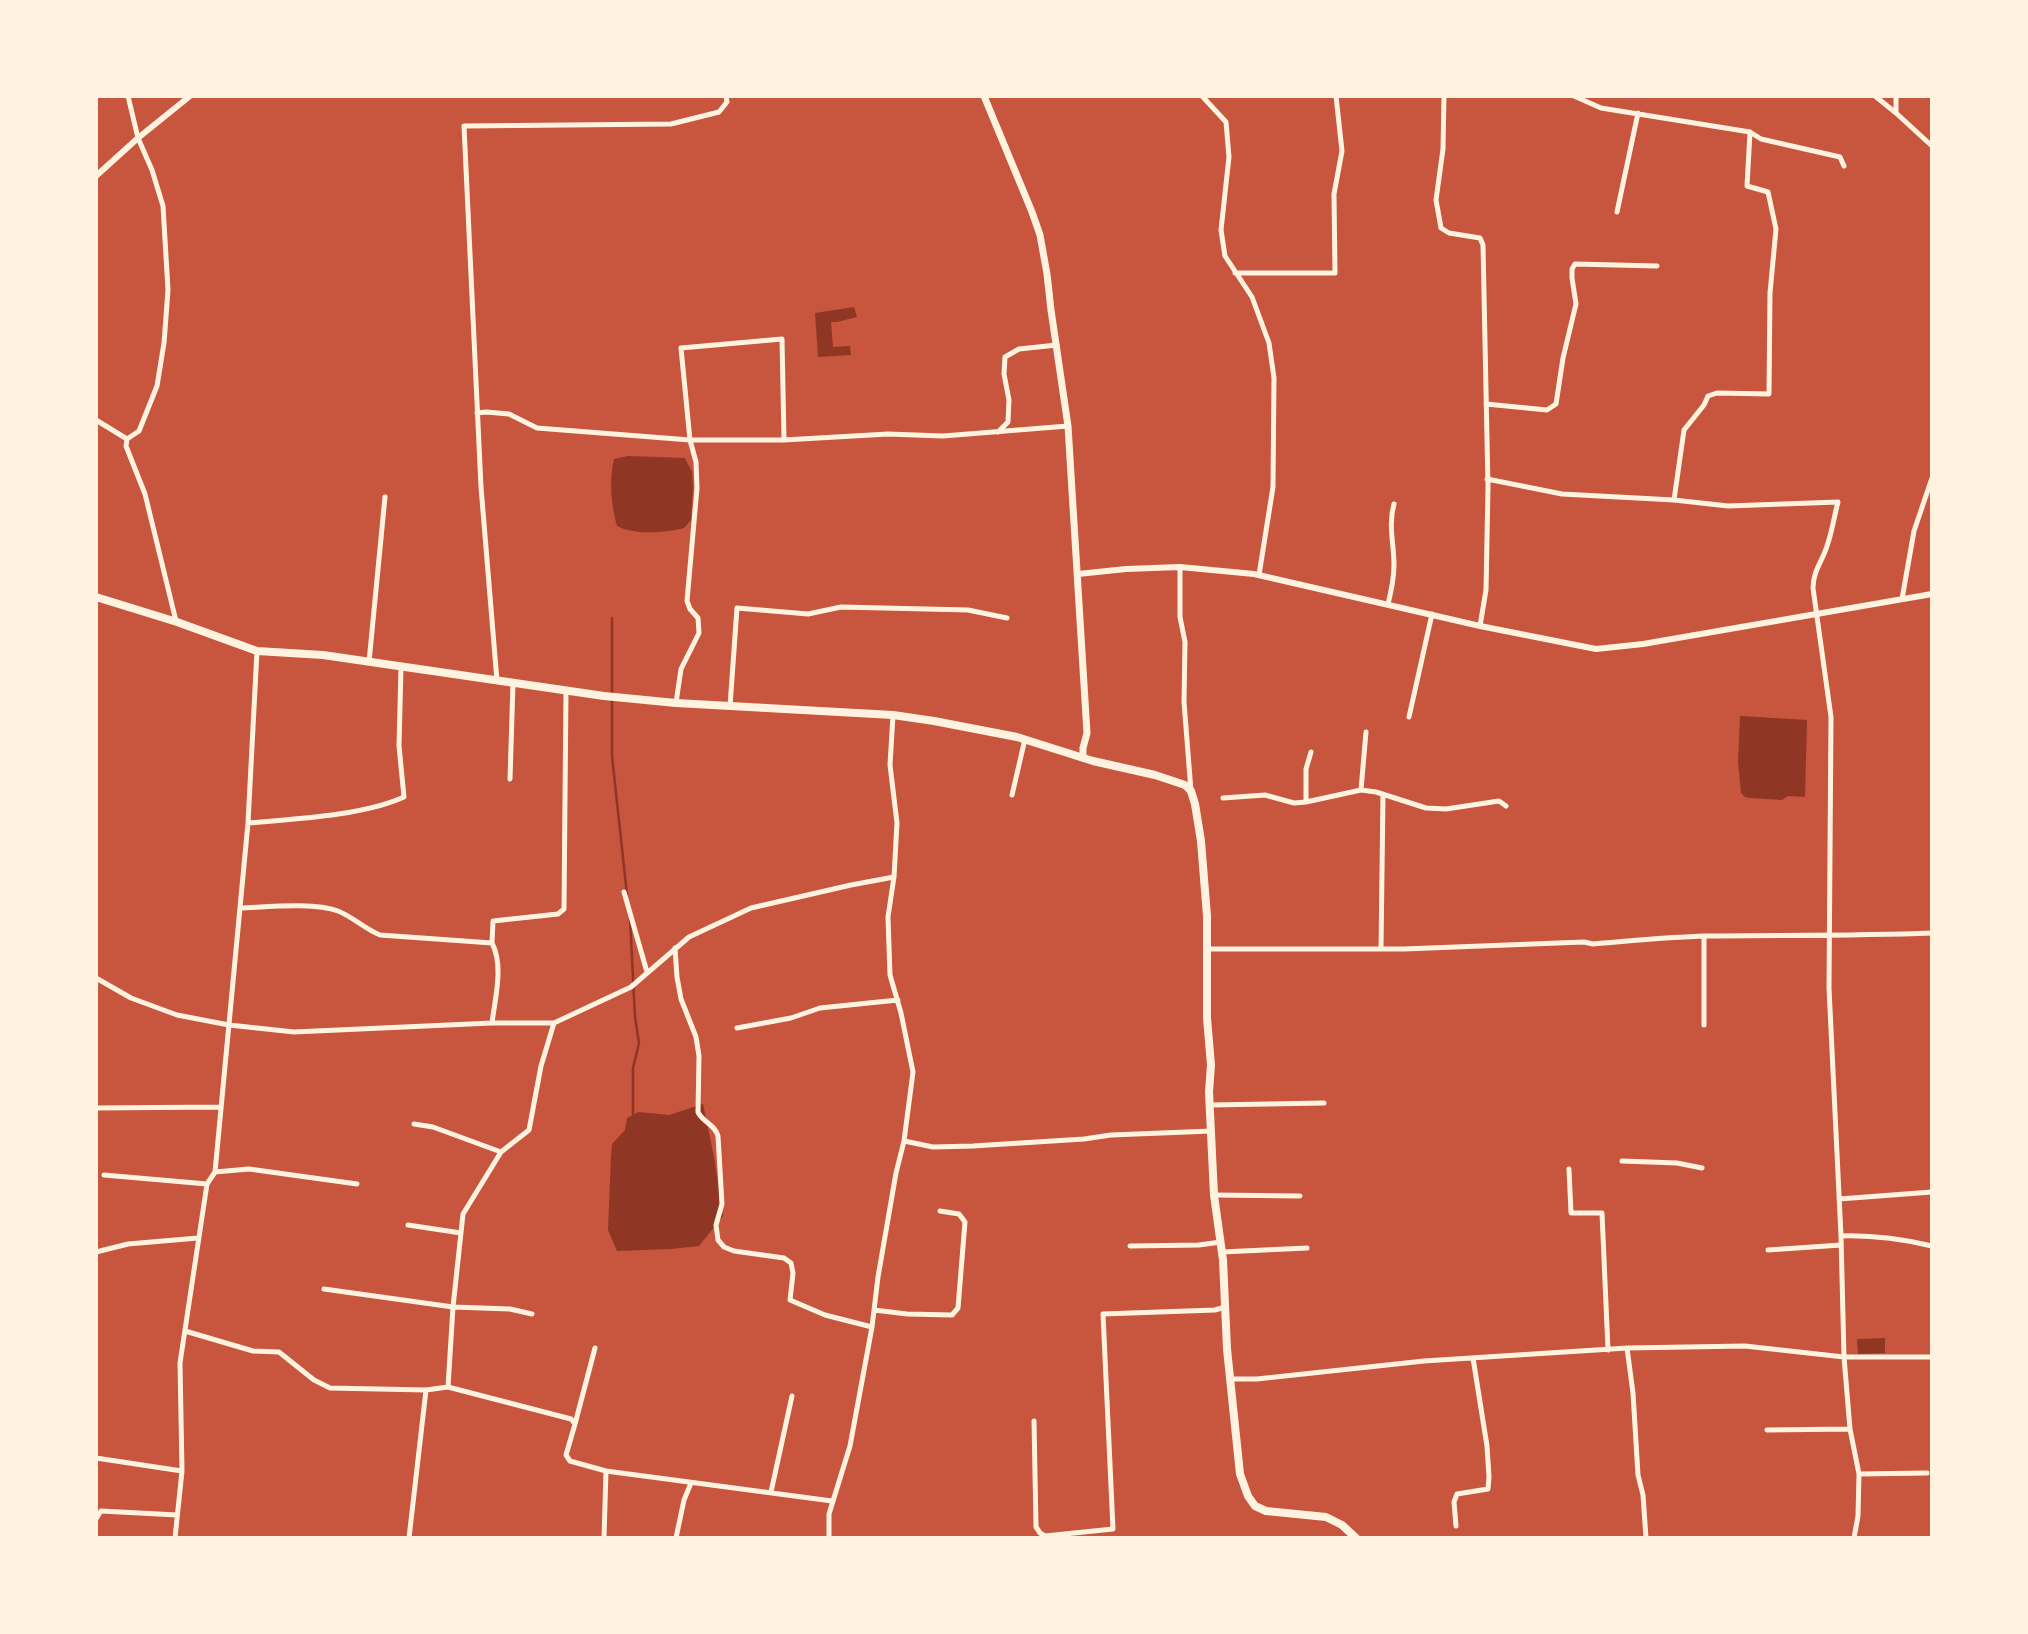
<!DOCTYPE html>
<style>
body{margin:0}
#map{position:relative;width:2028px;height:1634px;overflow:hidden;background:#c8553d;font-family:Commissioner,sans-serif}
canvas{display:block}
.frame{position:absolute;inset:0;border:98px solid #fff3e0;pointer-events:none}
</style>
<div id="map">
<canvas width="2028" height="1634"></canvas>
<div class="frame"></div>
</div>
<script>
const context = document.querySelector('canvas').getContext('2d');
context.lineJoin = 'round';
function paint(path, color) { context.fillStyle = color; context.fill(path, 'evenodd'); }
function stroke(path, color, width, dash) { context.strokeStyle = color; context.lineWidth = width; context.lineCap = dash ? 'butt' : 'round'; context.setLineDash(dash || []); context.stroke(path); }
paint(new Path2D(`
 M 854,307 L 857,317 L 837,322 L 831,322 L 833,347 L 850,346 L 851,355 L 818,357 L 815,313 Z
 M 628,456 L 685,458 L 692,472 L 693,487 L 691,520 L 684,528 C 665,533 634,535 617,526 C 611,505 609,480 614,459 Z
 M 1740,716 L 1807,720 L 1805,797 L 1788,796 L 1782,800 L 1750,798 L 1745,797 L 1741,793 L 1738,762 Z
 M 703,1104 L 714,1157 L 723,1216 L 699,1246 L 671,1249 L 617,1251 L 608,1230 L 611,1157 L 612,1144 L 625,1130 L 627,1118 L 638,1112 L 669,1115 Z
 M 1885,1338 L 1885,1353 L 1858,1354 L 1857,1339 Z`), '#8f3625');
stroke(new Path2D(`
 M 612,618 L 612,756 L 627,895
 M 630,919 L 635,1017 L 639,1043 L 633,1068 L 633,1114`), '#8f3625', 2.5);
stroke(new Path2D(`
 M 128,96 L 138,138 L 152,170 L 163,206 L 168,290 L 164,343 L 157,386 L 139,431 L 127,439 L 126,446 L 145,494 L 176,621
 M 1202,96 L 1226,122 L 1229,157 L 1221,230 L 1225,256 L 1252,297 L 1269,343 L 1274,378 L 1273,487 L 1259,575
 M 1444,96 L 1443,149 L 1436,200 L 1441,228 L 1449,233 L 1480,238 L 1483,245 L 1488,487 L 1486,590 L 1480,626
 M 1574,96 L 1601,108 L 1750,132 L 1747,186 L 1768,192 L 1776,229 L 1770,293 L 1769,394 L 1717,393 L 1708,396 L 1704,405 L 1684,430 L 1674,500
 M 1875,96 L 1896,113
 M 1896,96 L 1896,113 L 1932,146
 M 1750,132 L 1761,139 L 1840,157 L 1844,166
 M 1617,212 L 1638,113
 M 1235,273 L 1335,273 L 1334,194 L 1342,151 L 1336,96
 M 1486,404 L 1547,410 L 1556,404 L 1563,358 L 1576,304 L 1572,278 L 1572,269 L 1575,264 L 1657,266
 M 477,413 L 486,412 L 509,414 L 537,428 L 690,440 L 784,440 L 888,434 L 943,436 L 1068,426
 M 96,420 L 127,439
 M 998,432 L 1008,422 L 1009,400 L 1004,374 L 1005,357 L 1019,349 L 1057,345
 M 1487,479 L 1562,494 L 1674,500 L 1728,506 L 1838,502 C 1834,517 1832,532 1827,546 C 1822,562 1813,571 1813,588 L 1831,717 L 1829,988 L 1841,1236 L 1844,1357 L 1850,1429 L 1859,1474 L 1858,1516 L 1854,1538
 M 1180,567 L 1180,617 L 1185,642 L 1184,702 L 1191,791
 M 1902,599 L 1914,531 L 1932,478
 M 1388,604 C 1391,592 1394,579 1394,565 C 1394,544 1388,525 1394,504
 M 369,662 L 385,497
 M 497,681 L 481,487 L 464,126 L 671,124 L 719,112 L 727,102 L 726,96
 M 676,703 L 681,669 L 699,633 L 698,618 L 690,609 L 687,601 L 697,488 L 696,462 L 690,440 L 681,348 L 782,339 L 784,440
 M 730,706 L 737,608 L 808,614 L 841,607 L 968,610 L 1007,618
 M 1409,717 L 1432,614
 M 510,779 L 513,683
 M 1361,790 L 1366,732
 M 1012,795 L 1025,739
 M 1223,798 L 1265,795 L 1294,803 L 1306,802 L 1361,790 L 1376,792 L 1426,808 L 1446,809 L 1499,801 L 1506,806
 M 1306,802 L 1306,769 L 1311,752
 M 248,823 C 294,819 362,816 404,797 L 399,746 L 401,667
 M 624,892 L 647,972
 M 240,908 C 267,907 314,902 338,911 C 353,917 365,929 380,935 L 492,943 C 504,966 495,998 492,1023
 M 1704,936 L 1704,1025
 M 492,943 L 493,921 L 558,914 L 564,909 L 566,691
 M 675,948 L 677,977 L 681,999 L 696,1037 L 699,1056 L 698,1112 C 702,1122 715,1124 718,1136 L 722,1204 L 716,1225 L 718,1240 L 724,1247 L 734,1251 L 784,1258 L 791,1263 L 793,1273 L 790,1300 L 825,1315 L 872,1327
 M 1206,949 L 1404,949 L 1584,942 L 1593,944 C 1630,941 1668,937 1706,936 C 1781,935 1856,936 1932,933
 M 1381,949 L 1383,794
 M 96,978 L 131,998 L 177,1015 L 229,1025 L 294,1032 L 492,1023 L 554,1023
 M 737,1028 L 791,1018 L 820,1008 L 898,1000
 M 1211,1105 L 1324,1103
 M 96,1108 L 219,1107
 M 414,1124 L 433,1127 L 501,1152
 M 904,1141 L 933,1147 L 973,1146 L 1084,1139 L 1111,1135 L 1212,1131
 M 1622,1161 L 1677,1163 L 1702,1168
 M 1569,1169 L 1571,1213 L 1602,1213 L 1608,1350
 M 215,1172 L 249,1169 L 357,1184
 M 104,1175 L 207,1184
 M 1214,1195 L 1300,1196
 M 1839,1199 L 1932,1192
 M 408,1225 L 461,1233
 M 1841,1236 C 1871,1235 1902,1239 1932,1246
 M 1130,1246 L 1199,1245 L 1221,1242
 M 1768,1250 L 1841,1245
 M 96,1252 L 128,1244 L 198,1238
 M 1222,1252 L 1307,1248
 M 324,1289 L 453,1307 L 510,1309 L 532,1314
 M 874,1310 L 907,1314 L 952,1315 L 958,1308 L 965,1222 L 959,1214 L 940,1211
 M 185,1331 L 253,1351 L 279,1352 L 314,1380 L 330,1388 L 426,1390 L 448,1387 L 571,1419 L 575,1424 L 566,1455 L 570,1461 L 606,1471 L 832,1501
 M 1627,1348 L 1633,1393 L 1638,1475 L 1643,1495 L 1646,1538
 M 1230,1379 L 1257,1379 L 1424,1361 L 1627,1348 L 1745,1346 L 1844,1357 L 1932,1357
 M 448,1387 L 453,1307 L 463,1214 L 501,1152 L 529,1130 L 541,1066 L 554,1023 L 631,987 L 689,937 L 751,908 L 851,885 L 894,877
 M 1034,1421 L 1036,1527 L 1040,1533 L 1045,1536 L 1113,1529 L 1103,1314 L 1215,1310 L 1225,1307
 M 575,1424 L 595,1348
 M 1767,1430 L 1850,1429
 M 96,1458 L 182,1471
 M 1859,1474 L 1927,1473
 M 771,1492 L 792,1396
 M 96,1519 L 101,1511 L 177,1515
 M 1456,1526 L 1454,1502 L 1457,1494 L 1488,1489 L 1489,1477 L 1487,1446 L 1473,1358
 M 175,1538 L 182,1471 L 180,1363 L 207,1184 L 215,1172 L 248,823 L 257,651
 M 409,1538 L 426,1390
 M 604,1538 L 606,1471
 M 676,1538 L 684,1500 L 691,1483
 M 829,1538 L 829,1514 L 850,1446 L 872,1327 L 878,1277 L 896,1173 L 904,1141 L 913,1072 L 901,1013 L 890,975 L 888,917 L 894,877 L 897,823 L 890,765 L 893,715`), '#fff3e0', 5);
stroke(new Path2D(`
 M 96,176 L 138,138 L 190,96
 M 1078,574 L 1126,569 L 1180,567 L 1254,574 L 1480,626 L 1596,649 L 1643,644 L 1932,594`), '#fff3e0', 6);
stroke(new Path2D(`
 M 984,96 L 1032,212 L 1040,235 L 1047,274 L 1051,310 L 1068,426 L 1087,733 L 1083,748 L 1083,758`), '#fff3e0', 7);
stroke(new Path2D(`
 M 96,597 L 177,622 L 257,651 L 323,655 L 604,696 L 676,703 L 893,715 L 934,721 L 1017,737 L 1093,761 L 1155,775 L 1185,785 L 1191,791 L 1195,804 L 1201,841 L 1207,916 L 1207,1018 L 1211,1065 L 1209,1092 L 1214,1195 L 1223,1260 L 1227,1349 L 1240,1474 L 1248,1496 L 1255,1506 L 1266,1511 L 1326,1517 L 1342,1525 L 1356,1538`), '#fff3e0', 8);
</script>
